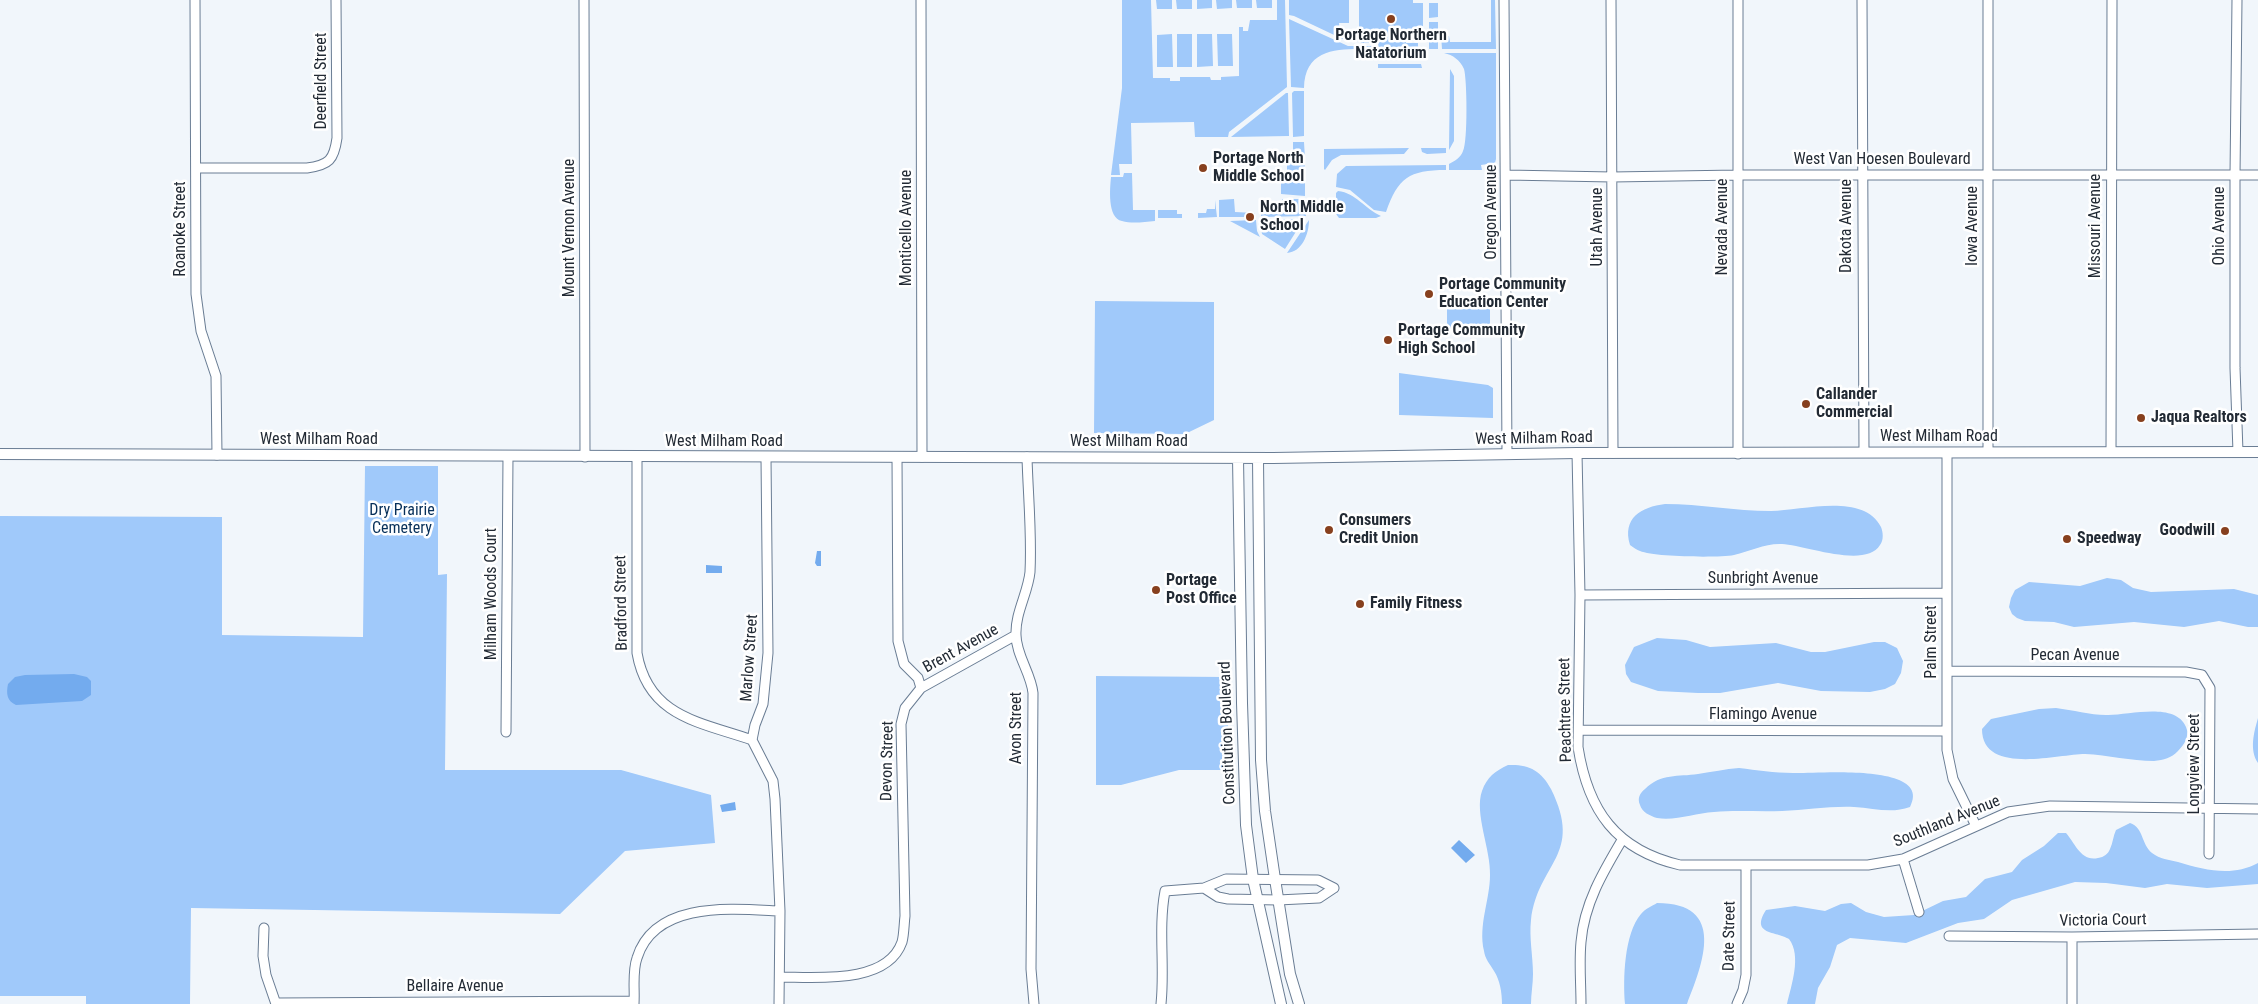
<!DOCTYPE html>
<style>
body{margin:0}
canvas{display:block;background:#f1f6fb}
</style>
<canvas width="2258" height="1004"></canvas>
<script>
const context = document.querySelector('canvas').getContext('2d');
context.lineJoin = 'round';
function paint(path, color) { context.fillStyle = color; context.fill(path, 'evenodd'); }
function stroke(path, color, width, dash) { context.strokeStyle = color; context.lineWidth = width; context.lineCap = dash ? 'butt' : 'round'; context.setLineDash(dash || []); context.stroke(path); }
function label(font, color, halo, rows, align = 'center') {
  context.font = font + ' "Roboto Condensed",sans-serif'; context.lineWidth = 5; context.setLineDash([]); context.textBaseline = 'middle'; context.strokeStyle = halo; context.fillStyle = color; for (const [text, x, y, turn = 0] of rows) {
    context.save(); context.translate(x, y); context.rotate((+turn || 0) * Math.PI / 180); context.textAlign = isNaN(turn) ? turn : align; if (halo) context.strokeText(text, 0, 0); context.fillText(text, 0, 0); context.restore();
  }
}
paint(new Path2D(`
 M 1122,0 L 1151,0 L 1153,78 L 1170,78 L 1170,81 L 1180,81 L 1180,77 L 1210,77 L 1211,80 L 1221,80 L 1221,77 L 1239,76 L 1239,27 L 1243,27 L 1243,31 L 1248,31 L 1250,20 L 1277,20 L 1277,0 L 1285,0 L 1287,87 L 1229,132 L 1228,137 L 1195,137 L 1194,122 L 1131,123 L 1132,164 L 1119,164 L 1120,175 L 1111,175 L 1122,88 Z
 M 1156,0 L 1172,0 L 1172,9 L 1157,9 Z
 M 1176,0 L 1192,0 L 1192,9 L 1177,9 Z
 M 1197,0 L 1212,0 L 1212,8 L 1197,9 Z
 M 1216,0 L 1232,0 L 1232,8 L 1217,9 Z
 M 1236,0 L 1252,0 L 1252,8 L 1237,8 Z
 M 1256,0 L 1272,0 L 1272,8 L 1257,8 Z
 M 1289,0 L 1349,0 L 1349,23 L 1339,23 L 1340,34 L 1350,35 L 1351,41 L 1356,41 L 1356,35 L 1359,34 L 1359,0 L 1413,0 L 1413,3 L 1423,3 L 1423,41 L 1406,41 L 1406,43 L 1418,43 L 1418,49 L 1379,49 L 1378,43 L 1361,43 L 1360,41 L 1349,42 L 1294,16 L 1289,15 Z
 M 1491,0 L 1495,0 L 1496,49 L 1442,49 L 1441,35 L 1449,36 L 1450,42 L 1491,42 Z
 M 1429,3 L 1438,3 L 1438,17 L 1429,18 Z
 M 1289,19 L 1348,46 L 1374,46 L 1374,49 C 1343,49 1305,45 1304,88 L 1291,87 Z
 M 1429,22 L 1438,22 L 1438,49 L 1429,49 Z
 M 1172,34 L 1173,67 L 1157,67 L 1157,35 Z
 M 1177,34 L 1192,34 L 1192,67 L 1177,67 Z
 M 1197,34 L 1212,34 L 1213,66 L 1197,67 Z
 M 1217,34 L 1232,34 L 1233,66 L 1218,66 Z
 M 1444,53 L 1496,53 L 1496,159 L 1495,163 L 1481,165 L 1482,170 L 1449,170 L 1449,164 C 1455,161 1461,157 1463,151 C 1468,142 1467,79 1464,69 C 1460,60 1453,55 1444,53 Z
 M 1378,64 L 1421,64 L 1422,68 L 1378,68 Z
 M 1450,69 L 1454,76 L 1454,141 L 1449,150 Z
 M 1294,91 L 1304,91 L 1304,136 L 1293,137 L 1292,93 Z
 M 1286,93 L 1288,93 L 1289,136 L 1231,137 Z
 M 1293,142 L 1304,142 L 1305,159 L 1293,159 Z
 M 1409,148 L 1404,154 L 1341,155 L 1332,160 L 1325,170 L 1324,169 L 1324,149 Z
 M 1421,148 L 1446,148 L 1446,153 L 1427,154 L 1422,152 Z
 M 1288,162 L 1305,163 L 1304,170 L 1287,171 L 1287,163 Z
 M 1446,165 L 1446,170 C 1409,170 1398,178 1386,212 L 1374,210 L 1350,190 L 1336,187 L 1337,174 L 1346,166 Z
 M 1124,173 L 1132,173 L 1133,210 L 1155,210 L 1155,221 C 1144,222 1132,224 1122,221 C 1107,218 1110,188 1111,177 L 1123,177 Z
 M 1281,174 L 1305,174 L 1305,196 L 1281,194 Z
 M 1338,191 C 1356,193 1365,209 1381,216 L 1376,218 L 1339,218 L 1336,214 L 1336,193 Z
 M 1234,199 L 1235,212 L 1255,213 L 1255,217 L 1219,217 L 1219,200 Z
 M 1282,199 L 1305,199 L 1306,216 L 1261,217 L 1261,213 L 1282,211 Z
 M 1215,200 L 1217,217 L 1198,218 L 1198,213 L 1206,213 L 1207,209 L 1215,209 Z
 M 1158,210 L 1177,210 L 1177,214 L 1182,214 L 1182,218 L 1158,218 Z
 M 1304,219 L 1285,249 L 1262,234 L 1260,220 Z
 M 1256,220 L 1257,231 L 1260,237 L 1230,221 Z
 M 1309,220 C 1309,234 1302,252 1287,253 Z
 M 1095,301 L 1214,302 L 1214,420 L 1185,434 L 1094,433 Z
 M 1447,303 L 1490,304 L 1490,337 L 1454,334 L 1447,323 Z
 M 1399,373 L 1488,385 L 1493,388 L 1493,418 L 1399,415 Z
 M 365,466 L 438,466 L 438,575 L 447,574 L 445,770 L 621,770 L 711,795 L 715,843 L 625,851 L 560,914 L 191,908 L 190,1004 L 86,1004 L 86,996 L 0,996 L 0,516 L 222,517 L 222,635 L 363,637 Z
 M 1665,504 C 1700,504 1735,511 1771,511 C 1801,511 1863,492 1881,527 C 1883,532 1884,540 1880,545 C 1866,569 1804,545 1782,544 C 1766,543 1750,551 1734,555 C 1719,558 1654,557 1640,551 C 1637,550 1633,547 1630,545 C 1622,518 1641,507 1665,504 Z
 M 2107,578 L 2121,580 L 2133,588 L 2151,592 L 2234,589 L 2258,595 L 2258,627 L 2248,627 L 2219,621 L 2184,627 L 2134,622 L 2074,627 L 2054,622 L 2025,621 L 2017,618 L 2012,614 L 2009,607 L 2011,598 L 2015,590 L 2029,582 L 2080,586 Z
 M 1657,638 L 1686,640 L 1710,647 L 1776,643 L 1811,652 L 1825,652 L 1874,642 L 1885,642 L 1897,648 L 1903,661 L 1901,673 L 1895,684 L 1885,689 L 1870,692 L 1821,691 L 1778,683 L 1720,693 L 1698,693 L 1658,691 L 1631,682 L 1626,674 L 1625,665 L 1634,647 Z
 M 1096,676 L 1227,677 L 1229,770 L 1179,770 L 1121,785 L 1096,785 Z
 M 2056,708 C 2073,710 2090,715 2106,715 C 2127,716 2175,701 2186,727 C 2190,736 2184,745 2178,751 C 2171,758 2164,760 2154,761 C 2131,761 2108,755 2085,754 C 2058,754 1982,776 1982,729 L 1991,719 L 2039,709 Z
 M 2258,718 L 2258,763 C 2249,750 2254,732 2258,718 Z
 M 1508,765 C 1528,764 1541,770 1551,789 C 1584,856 1538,862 1531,920 C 1529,938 1533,956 1533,974 C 1533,984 1531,994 1531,1004 L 1502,1004 C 1502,993 1500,980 1494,971 C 1490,964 1485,959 1484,951 C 1478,925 1490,900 1490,875 C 1491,850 1474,813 1482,791 C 1487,777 1495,771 1508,765 Z
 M 1739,768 C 1757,770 1774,773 1793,773 C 1813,774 1934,762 1910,807 C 1891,814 1874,808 1854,807 C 1830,806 1806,810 1782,811 C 1759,812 1736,810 1714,812 C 1695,813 1676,821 1657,818 C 1650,816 1642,812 1640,805 C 1637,798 1640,793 1645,789 C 1661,773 1678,777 1698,774 C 1712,772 1725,769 1739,768 Z
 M 2130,823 C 2144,828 2141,844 2152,853 C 2160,859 2169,860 2178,862 C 2205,870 2232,877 2258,863 L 2258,884 L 2207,888 L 2167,884 L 2145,888 L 2106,883 L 2075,882 L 2012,900 L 1984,919 L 1958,923 L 1906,943 L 1850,938 L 1837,945 L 1830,967 L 1818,988 L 1815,1004 L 1787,1004 C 1791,986 1802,956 1789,939 C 1776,931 1750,935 1766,910 L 1795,906 L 1825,911 L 1841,904 L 1851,903 L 1866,912 L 1884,917 L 1914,915 L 1943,901 L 1966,897 L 1985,879 L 2012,872 L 2022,860 L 2044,846 L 2058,833 L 2066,833 C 2075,843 2081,862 2098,858 C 2104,857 2108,854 2110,849 C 2113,843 2113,836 2116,830 Z
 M 1657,903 C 1727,903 1703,963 1687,1004 L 1625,1004 C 1623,979 1624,934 1641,914 C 1645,909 1652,906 1657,903 Z`), '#a0c9fa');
paint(new Path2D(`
 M 817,551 L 821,551 L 821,566 L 817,566 L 815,563 Z
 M 706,565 L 722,566 L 722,573 L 706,573 Z
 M 25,675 L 74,674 L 87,677 L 91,681 L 91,695 L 82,701 L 16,705 C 7,701 6,694 8,684 L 15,677 Z
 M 735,802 L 736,810 L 722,812 L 720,805 Z
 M 1459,840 L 1475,855 L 1466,863 L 1451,848 Z`), '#73abee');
const minor = new Path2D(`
 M 195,0 L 196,294 L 201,331 L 216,376 L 217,455
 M 584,0 L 585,457
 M 921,0 L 922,457
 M 1504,0 L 1507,454
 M 1611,0 L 1613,453
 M 1862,0 L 1864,452
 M 1988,0 L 1988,452
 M 2237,0 L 2235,175 L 2235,368 L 2238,452
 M 196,168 L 307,168 C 329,165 334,160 337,138 L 336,0
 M 1507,175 L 1612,177 L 1738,175 L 2258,175
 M 2111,452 L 2112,0
 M 1577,453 L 1580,595 L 1578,747 C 1588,811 1616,850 1680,865 L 1868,865 L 1903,859 L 2008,812 L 2050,806 L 2258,809
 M 1947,453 L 1947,750 L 1953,779 L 1976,826
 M 1738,454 L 1738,0
 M 637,457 L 637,653 C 648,717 700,722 752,740
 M 1027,457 C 1028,495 1032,534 1030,572 C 1028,593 1015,613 1016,635 C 1016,655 1031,673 1033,693 L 1031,969 L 1034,1004
 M 766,458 L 768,653 L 763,704 L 755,725 L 752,740 L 773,781 L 775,799 L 780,911 L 779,1004
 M 1580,595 L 1947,593
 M 1948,671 L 2186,672 L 2202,675 L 2210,688 L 2209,854
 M 921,688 L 1016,635
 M 1579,730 L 1947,731
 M 506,732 L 508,456
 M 1903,859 L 1919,912
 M 1204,888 L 1218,897 L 1228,899 L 1278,900 L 1319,898 L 1334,888
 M 264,928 L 263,956 L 266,975 L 276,1004
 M 1949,936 L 2072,937 L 2258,934
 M 2072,937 L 2072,1004
 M 780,977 C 815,977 887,985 902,942 C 904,935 904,924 905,916 L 901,724 L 905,708 L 921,688 L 918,678 L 904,664 L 898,641 L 897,457
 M 277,1003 L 634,1001
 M 634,1004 C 635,989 632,972 637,958 C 655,900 734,909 780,911
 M 1161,1004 C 1165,966 1158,929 1165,891 L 1204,888 L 1226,879 L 1318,880 L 1334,888
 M 1581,1004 C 1581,984 1579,963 1581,942 C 1584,904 1603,872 1622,840
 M 1737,1004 L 1743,990 L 1746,975 L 1746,867`);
const tertiary = new Path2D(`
 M 0,454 L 1273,458 L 1577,453 L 2258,452
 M 1238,458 L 1242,703 L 1246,825 L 1253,879 L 1281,1004
 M 1258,458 L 1261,760 L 1265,811 L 1275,879 L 1290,974 L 1299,1004`);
stroke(minor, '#6a7d94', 11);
stroke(tertiary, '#6a7d94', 12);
stroke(minor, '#fff', 9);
stroke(tertiary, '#fff', 10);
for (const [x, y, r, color] of [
 [1391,19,5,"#87401e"],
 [1203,168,5,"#87401e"],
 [1250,217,5,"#87401e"],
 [1429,294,5,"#87401e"],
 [1388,340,5,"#87401e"],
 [1806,404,5,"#87401e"],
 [2141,418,5,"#87401e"],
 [1329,530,5,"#87401e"],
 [2225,531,5,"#87401e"],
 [2067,539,5,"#87401e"],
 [1156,590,5,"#87401e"],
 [1360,604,5,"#87401e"]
]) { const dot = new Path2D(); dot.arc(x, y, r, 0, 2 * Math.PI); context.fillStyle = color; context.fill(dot); stroke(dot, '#fff', 2); }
label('bold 16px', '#222a34', '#fff', [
 ["Portage Northern",1391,36,"center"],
 ["Natatorium",1391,54,"center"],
 ["Portage North",1213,159],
 ["Middle School",1213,177],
 ["North Middle",1260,208],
 ["School",1260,226],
 ["Portage Community",1439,285],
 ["Education Center",1439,303],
 ["Portage Community",1398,331],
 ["High School",1398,349],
 ["Callander",1816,395],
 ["Commercial",1816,413],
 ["Jaqua Realtors",2151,418],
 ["Consumers",1339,521],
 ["Credit Union",1339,539],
 ["Goodwill",2215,531,"right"],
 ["Speedway",2077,539],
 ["Portage",1166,581],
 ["Post Office",1166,599],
 ["Family Fitness",1370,604]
], 'left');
label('16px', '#222a34', '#fff', [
 ["Deerfield Street",322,81,-90],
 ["West Van Hoesen Boulevard",1882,160],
 ["Oregon Avenue",1492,212,-90],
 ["Dakota Avenue",1847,226,-90],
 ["Iowa Avenue",1973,226,-90],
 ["Missouri Avenue",2096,226,-90],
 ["Ohio Avenue",2220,226,-90],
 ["Utah Avenue",1598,227,-90],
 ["Nevada Avenue",1723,227,-90],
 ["Mount Vernon Avenue",570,228,-90],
 ["Monticello Avenue",907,228,-90],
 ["Roanoke Street",181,229,-90],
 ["West Milham Road",1939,437],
 ["West Milham Road",1534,439,-1],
 ["West Milham Road",319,440],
 ["West Milham Road",724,442],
 ["West Milham Road",1129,442],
 ["Sunbright Avenue",1763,579],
 ["Milham Woods Court",492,594,-90],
 ["Bradford Street",622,603,-91],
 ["Palm Street",1932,642,-90],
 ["Brent Avenue",961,649,-29],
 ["Pecan Avenue",2075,656],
 ["Marlow Street",750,658,-86],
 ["Peachtree Street",1566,710,-91],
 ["Flamingo Avenue",1763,715],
 ["Avon Street",1017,728,-90],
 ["Constitution Boulevard",1228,733,-92],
 ["Devon Street",888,761,-89],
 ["Longview Street",2195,764,-90],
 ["Southland Avenue",1947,822,-22],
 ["Victoria Court",2103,921,-1],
 ["Date Street",1730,936,-89],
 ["Bellaire Avenue",455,987]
]);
label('16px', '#062f59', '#fff', [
 ["Dry Prairie",402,511],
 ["Cemetery",402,529]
]);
</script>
